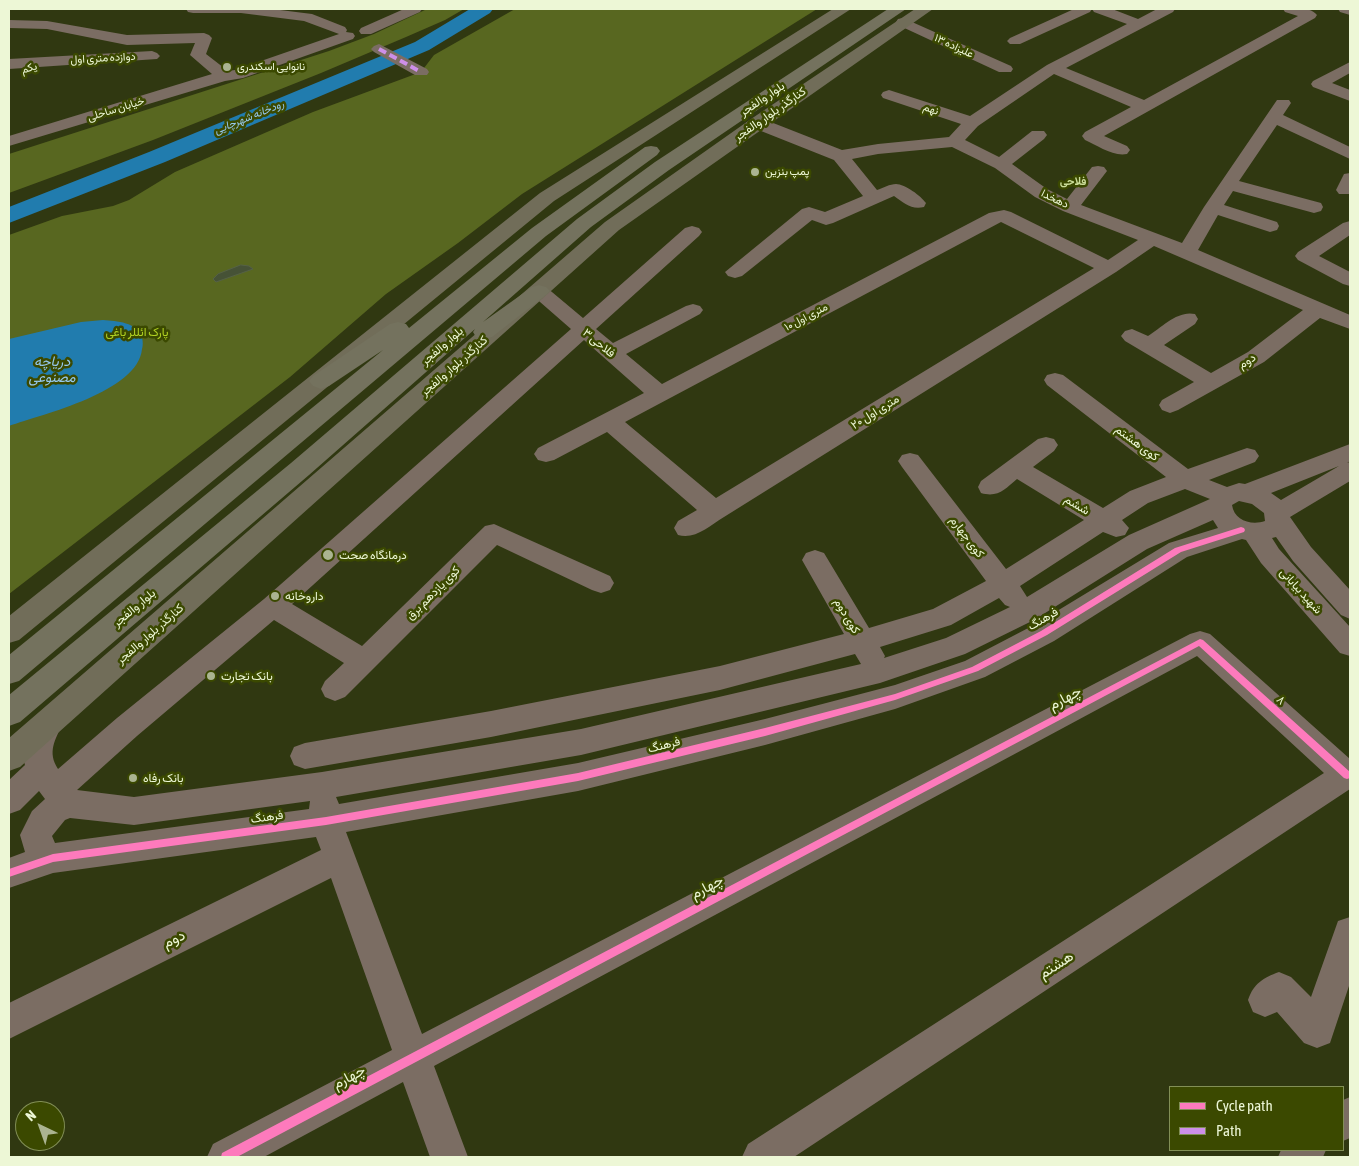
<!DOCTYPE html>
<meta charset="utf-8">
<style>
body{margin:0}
#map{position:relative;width:1359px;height:1166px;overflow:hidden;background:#303811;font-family:"Asap Condensed",sans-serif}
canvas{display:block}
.frame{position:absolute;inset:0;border:10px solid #edf7d6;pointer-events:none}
.legend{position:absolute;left:1169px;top:1086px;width:175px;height:65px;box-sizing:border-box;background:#3b4900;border:1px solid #828f56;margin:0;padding:6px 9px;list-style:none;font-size:15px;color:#edf7d6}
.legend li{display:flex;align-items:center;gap:10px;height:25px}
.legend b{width:25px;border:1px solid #828f56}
.north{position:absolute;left:15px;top:1101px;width:50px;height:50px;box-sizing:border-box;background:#3b4900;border:1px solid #828f56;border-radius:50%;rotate:318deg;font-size:14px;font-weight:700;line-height:20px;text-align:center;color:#edf7d6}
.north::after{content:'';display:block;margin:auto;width:18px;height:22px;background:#abb491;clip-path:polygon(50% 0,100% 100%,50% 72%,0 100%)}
</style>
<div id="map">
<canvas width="1359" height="1166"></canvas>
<div class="frame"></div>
<ul class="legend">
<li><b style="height:6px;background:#fd7abc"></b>Cycle path</li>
<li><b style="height:6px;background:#ce8fe9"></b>Path</li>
</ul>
<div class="north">N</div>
</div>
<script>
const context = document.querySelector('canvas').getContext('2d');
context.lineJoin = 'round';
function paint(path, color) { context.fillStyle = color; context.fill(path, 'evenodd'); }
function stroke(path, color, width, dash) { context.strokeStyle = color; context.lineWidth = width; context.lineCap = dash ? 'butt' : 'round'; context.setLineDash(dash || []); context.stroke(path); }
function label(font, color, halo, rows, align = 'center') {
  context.font = font + ' "Asap Condensed",Vazirmatn,sans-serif'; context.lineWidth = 5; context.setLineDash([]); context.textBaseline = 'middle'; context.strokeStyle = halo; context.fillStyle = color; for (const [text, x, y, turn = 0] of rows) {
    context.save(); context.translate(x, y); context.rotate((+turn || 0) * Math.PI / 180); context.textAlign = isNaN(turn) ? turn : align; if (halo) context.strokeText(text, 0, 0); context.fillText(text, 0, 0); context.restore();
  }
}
paint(new Path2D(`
 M 427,9 L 464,9 L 445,20 L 406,37 L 321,73 L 153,140 L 9,193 L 9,154 L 329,51 L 374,34 Z
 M 515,9 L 817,9 L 522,194 L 458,243 L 386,294 L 290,377 L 9,594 L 9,235 L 62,216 L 113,206 L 129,200 L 175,172 L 313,112 L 421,72 L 434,55 Z`), '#586720');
paint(new Path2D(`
 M 103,320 C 117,321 137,322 142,338 C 143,341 143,346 142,349 C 138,392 43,414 9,426 L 9,339 L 81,322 Z`), '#217cae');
paint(new Path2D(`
 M 470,9 L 493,9 L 490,13 L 429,50 L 165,162 L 9,223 L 9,207 L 149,152 L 415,42 Z`), '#217cae');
const building = new Path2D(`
 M 241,265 L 249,266 L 253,269 L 216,282 L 213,279 L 218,274 Z`);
paint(building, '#465236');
stroke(building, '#556146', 1);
paint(new Path2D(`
 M 186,9 L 272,9 L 312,14 L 345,27 L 347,30 L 346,32 L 353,33 L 355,36 L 353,39 L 243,78 L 225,81 L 9,146 L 9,136 L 212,74 L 190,55 L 195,43 L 127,45 L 47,29 L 9,28 L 9,20 L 47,21 L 127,35 L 204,33 L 209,35 L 212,38 L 206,54 L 228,71 L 235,70 L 339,34 L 304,21 L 241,13 L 193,13 L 188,12 Z
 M 404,9 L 422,9 L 420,12 L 371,34 L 361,34 L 359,31 L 361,28 Z
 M 1074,9 L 1112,9 L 1138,19 L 1157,9 L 1175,9 L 1173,12 L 1066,68 L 1144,100 L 1298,16 L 1285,12 L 1283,9 C 1294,9 1310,6 1317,15 L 1315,18 L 1104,136 L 1127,146 L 1130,150 L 1127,154 C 1113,157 1097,145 1085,140 L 1082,136 L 1085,132 L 1131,107 L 1054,74 L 978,126 L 965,140 L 999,157 L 1032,131 L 1044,131 L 1047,135 L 1044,139 L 1012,164 L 1047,189 L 1067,199 L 1092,167 L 1098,166 L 1104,167 L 1107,171 L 1081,205 L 1182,243 L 1204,207 L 1277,100 L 1289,100 L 1291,103 L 1283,115 L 1350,147 L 1350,159 L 1277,125 L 1239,181 L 1321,203 L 1323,207 L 1321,211 L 1314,213 L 1233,191 L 1224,205 L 1277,222 L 1279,226 L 1277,230 L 1270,232 L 1218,215 L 1198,250 L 1350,315 L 1350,329 L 1320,318 L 1264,362 L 1178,410 L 1170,413 L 1162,410 L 1159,405 L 1162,400 L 1194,382 L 1125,341 L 1121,336 L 1125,331 L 1132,329 L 1148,336 C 1162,327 1178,310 1195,314 L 1198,319 L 1195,324 L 1164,345 L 1211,373 L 1248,352 L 1303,310 L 1154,246 L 1116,272 L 724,517 C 709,526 695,540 678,535 L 674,528 L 678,521 L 697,510 L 607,432 L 554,460 L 546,462 L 538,460 L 534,454 L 538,448 L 644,393 L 584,340 L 292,604 L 362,646 L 485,526 L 494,524 L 610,576 L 614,583 L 610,590 L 601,593 L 592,590 L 497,545 L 345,697 L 335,701 L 325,697 L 321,689 L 325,681 L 344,663 L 274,620 L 137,736 L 77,790 L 134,797 L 322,772 L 581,729 L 861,664 L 855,654 L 720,690 L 491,737 L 305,769 L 294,765 L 290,756 L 294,747 L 305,743 L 491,711 L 720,666 L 844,634 L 802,560 L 806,553 L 815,550 L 824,553 L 869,628 L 933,609 L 986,581 L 902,467 L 898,461 L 902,455 L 910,453 L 918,455 L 1006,569 L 1084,520 L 1017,479 C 1005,489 998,498 981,493 L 978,487 L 981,481 L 1038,439 L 1046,437 L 1054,439 L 1058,445 L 1054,451 L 1033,467 L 1103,508 L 1130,491 L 1166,477 L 1047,385 L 1044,380 L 1047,375 L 1055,373 L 1063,375 L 1188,469 L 1247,448 L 1255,450 L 1259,456 L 1255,462 L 1209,480 L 1227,487 L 1239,483 L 1245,484 L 1350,444 L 1350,461 L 1347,463 L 1350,462 L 1350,481 L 1290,517 L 1311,547 L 1350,590 L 1350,619 L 1341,615 L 1293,561 L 1276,537 L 1272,538 L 1279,549 L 1350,627 L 1350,656 L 1340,653 L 1261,563 L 1246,540 L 1242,539 L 1187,557 L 1054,641 L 985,677 L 895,709 L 765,745 L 578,791 L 346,832 L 422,1034 L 1190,634 L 1200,631 L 1210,634 L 1350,759 L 1350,789 L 794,1157 L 742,1157 L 748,1144 L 1324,773 L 1197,656 L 434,1066 L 468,1157 L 430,1157 L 403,1082 L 264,1157 L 207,1157 L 213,1144 L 392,1050 L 331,878 L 9,1039 L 9,1003 L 321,850 L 316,837 L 53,873 L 9,888 L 9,858 L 25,852 L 20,835 L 32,811 L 45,799 L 39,791 L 20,810 L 9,814 L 9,780 L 25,765 C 19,746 29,731 38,714 L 48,710 L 58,714 L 63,723 C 55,740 47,752 58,769 L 117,718 L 264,599 L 571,329 L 532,295 L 529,291 L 532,287 L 539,285 L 546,287 L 583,318 L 685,228 L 692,226 L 699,228 L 702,232 L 699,236 L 596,329 L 613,343 L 686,306 L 693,304 L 700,306 L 703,310 L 700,314 L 626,354 L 662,384 L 989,213 L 1004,210 L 1011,212 L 1108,260 L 1138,240 L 1063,211 L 1035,197 L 995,168 L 952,147 L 878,154 L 852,159 L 877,190 C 883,188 890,184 896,184 C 905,184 921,196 926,203 L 924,207 C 911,210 904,203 894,196 L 833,223 L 826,225 L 812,220 L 742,276 L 735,278 L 728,276 L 725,272 L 802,209 L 809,207 L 825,212 L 863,196 L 834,160 L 751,127 L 749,123 L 751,119 L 763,119 L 842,150 L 878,144 L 949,137 L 961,124 L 883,98 L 881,95 L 883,92 L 889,90 L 970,116 L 1047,65 L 1127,24 L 1094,12 L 1092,9 L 1090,12 L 1020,44 L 1010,44 L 1007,41 L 1010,38 ZM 1001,222 L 1094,268 L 716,498 L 625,422 ZM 1339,466 L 1281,500 L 1271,493 ZM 1185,489 L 1210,499 L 1129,535 L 1027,597 L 1020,586 L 1103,532 L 1116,537 L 1125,535 L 1129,528 L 1122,520 L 1148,503 ZM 1239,501 L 1252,504 L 1264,513 L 1265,521 C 1251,526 1234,520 1232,505 ZM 1213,520 L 1218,528 L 1169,543 L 1034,625 L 965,661 L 895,685 L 765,719 L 578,763 L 339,804 L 336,797 L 581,755 L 880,683 L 965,654 L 1034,620 L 1147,549 ZM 999,598 L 1005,605 L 1010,607 L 946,638 L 884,658 L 885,656 L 880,647 L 951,625 ZM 310,801 L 309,809 L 55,843 L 52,836 L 65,820 L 70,818 L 134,825 Z
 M 1338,9 L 1350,9 L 1350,15 L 1340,12 Z
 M 903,18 L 1011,66 L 1013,69 L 1011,72 L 999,72 L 898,25 L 896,22 L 898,19 Z
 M 379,44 L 427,69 L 429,72 L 427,75 L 415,75 L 374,52 L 371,49 L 374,46 Z
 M 152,51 L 157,53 L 160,56 L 157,59 L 9,69 L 9,59 Z
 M 1350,62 L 1350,73 L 1332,83 L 1350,90 L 1350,101 L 1313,87 L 1311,84 L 1313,81 Z
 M 1350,173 L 1350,194 L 1339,194 L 1336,190 L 1344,174 Z
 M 1350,221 L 1350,235 L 1319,256 L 1350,272 L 1350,286 L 1343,284 L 1298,260 L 1295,256 L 1298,252 L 1343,223 Z
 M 1350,917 L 1350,983 L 1330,1043 L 1317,1048 L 1304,1043 L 1277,1012 L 1265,1017 L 1253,1012 L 1248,1000 C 1254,983 1263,978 1279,972 L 1291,977 L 1311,997 L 1338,921 Z
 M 1350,1097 L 1350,1138 L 1343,1141 L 1343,1100 Z
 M 1281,1150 L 1326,1150 L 1323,1157 L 1278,1157 Z`), '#7b6d63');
paint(new Path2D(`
 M 833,9 L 851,9 L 554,201 L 19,640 L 9,643 L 9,616 L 540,193 Z
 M 915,9 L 933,9 L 619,230 L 20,767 L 9,771 L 9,738 L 605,222 L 751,119 Z`), '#716d59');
paint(new Path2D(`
 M 888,9 L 906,9 L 669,170 L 591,227 L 483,322 L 532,287 L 539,285 L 546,287 L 550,291 L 546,295 L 492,337 L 484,339 L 476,337 L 473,332 L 475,329 L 309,475 L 20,722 L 9,726 L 9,695 L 291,463 L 577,219 L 655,162 Z
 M 651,146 L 657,147 L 660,151 L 657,155 L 546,236 L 19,681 L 9,684 L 9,655 L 383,350 L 329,386 L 321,389 L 313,386 L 309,381 L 313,376 L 390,324 L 398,322 L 406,324 L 409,328 L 532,228 L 645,147 Z`), '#74725e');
stroke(new Path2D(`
 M 379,49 L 421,72`), '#ce8fe9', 4, [8, 4]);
paint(new Path2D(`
 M 1241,527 L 1244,528 L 1245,530 L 1244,532 L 1181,552 L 1047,635 L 978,671 L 895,700 L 765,736 L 578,781 L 326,825 L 53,862 L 9,877 L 9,869 L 53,854 L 326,817 L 578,773 L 765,728 L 895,694 L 972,667 L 1041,631 L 1175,548 Z
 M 1200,639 L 1203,640 L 1350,772 L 1350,778 L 1347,779 L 1344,778 L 1199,646 L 237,1157 L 221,1157 L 222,1153 Z`), '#fd7abc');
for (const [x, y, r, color] of [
 [227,67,5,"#abb491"],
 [755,172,5,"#abb491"],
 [328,555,6,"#abb491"],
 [275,596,5,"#abb491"],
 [211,676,5,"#abb491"],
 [133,778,5,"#abb491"]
]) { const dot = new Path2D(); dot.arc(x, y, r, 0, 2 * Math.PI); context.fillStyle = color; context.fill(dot); stroke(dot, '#3b4900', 2); }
label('11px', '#edf7d6', '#3b4900', [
 ["۱۳ علیزاده",954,46,25],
 ["دوازده متری اول",103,58,-3],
 ["یکم",29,68,-18],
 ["خیابان ساحلی",116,109,-17],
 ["نهم",931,109,19],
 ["دهخدا",1055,199,26],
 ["۱۰ متری اول",806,317,-28]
]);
label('11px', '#edf7d6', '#3b4900', [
 ["نانوایی اسکندری",237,67],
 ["پمپ بنزین",765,172]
], 'left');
label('italic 11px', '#96c8ed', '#3b4900', [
 ["رودخانه شهرچایی",249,117,-22]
]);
label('bold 11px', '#cadc98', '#3b4900', [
 ["فلاحی",1073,182]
]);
label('12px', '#edf7d6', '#3b4900', [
 ["بلوار والفجر",762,99,-34],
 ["کنارگذر بلوار والفجر",770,114,-35],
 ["فلاحی ۳",599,343,40],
 ["بلوار والفجر",442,346,-41],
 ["دوم",1247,361,-31],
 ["کنارگذر بلوار والفجر",454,366,-41],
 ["۲۰ متری اول",875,412,-32],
 ["کوی هشتم",1137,443,37],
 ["ششم",1077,505,31],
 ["کوی چهارم",967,537,53],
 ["شهید بیابانی",1301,591,48],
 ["کوی یازدهم برق",433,593,-45],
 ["بلوار والفجر",134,608,-40],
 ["کوی دوم",847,616,59],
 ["فرهنگ",1043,619,-30],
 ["کنارگذر بلوار والفجر",150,634,-41],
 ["۸",1281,700,42],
 ["فرهنگ",664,745,-14],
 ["فرهنگ",267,817,-8]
]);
label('12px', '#b0d122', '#3b4900', [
 ["پارک ائللر باغی",137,332]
]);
label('12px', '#edf7d6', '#3b4900', [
 ["درمانگاه صحت",339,555],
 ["داروخانه",285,596],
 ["بانک تجارت",221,676],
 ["بانک رفاه",143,778]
], 'left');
label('italic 14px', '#96c8ed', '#3b4900', [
 ["دریاچه",52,362],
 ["مصنوعی",52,378]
]);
label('15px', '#edf7d6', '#3b4900', [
 ["چهارم",1065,698,-28],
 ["چهارم",707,887,-28],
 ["دوم",174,939,-26],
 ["هشتم",1056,965,-33],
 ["چهارم",349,1077,-28]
]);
</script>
